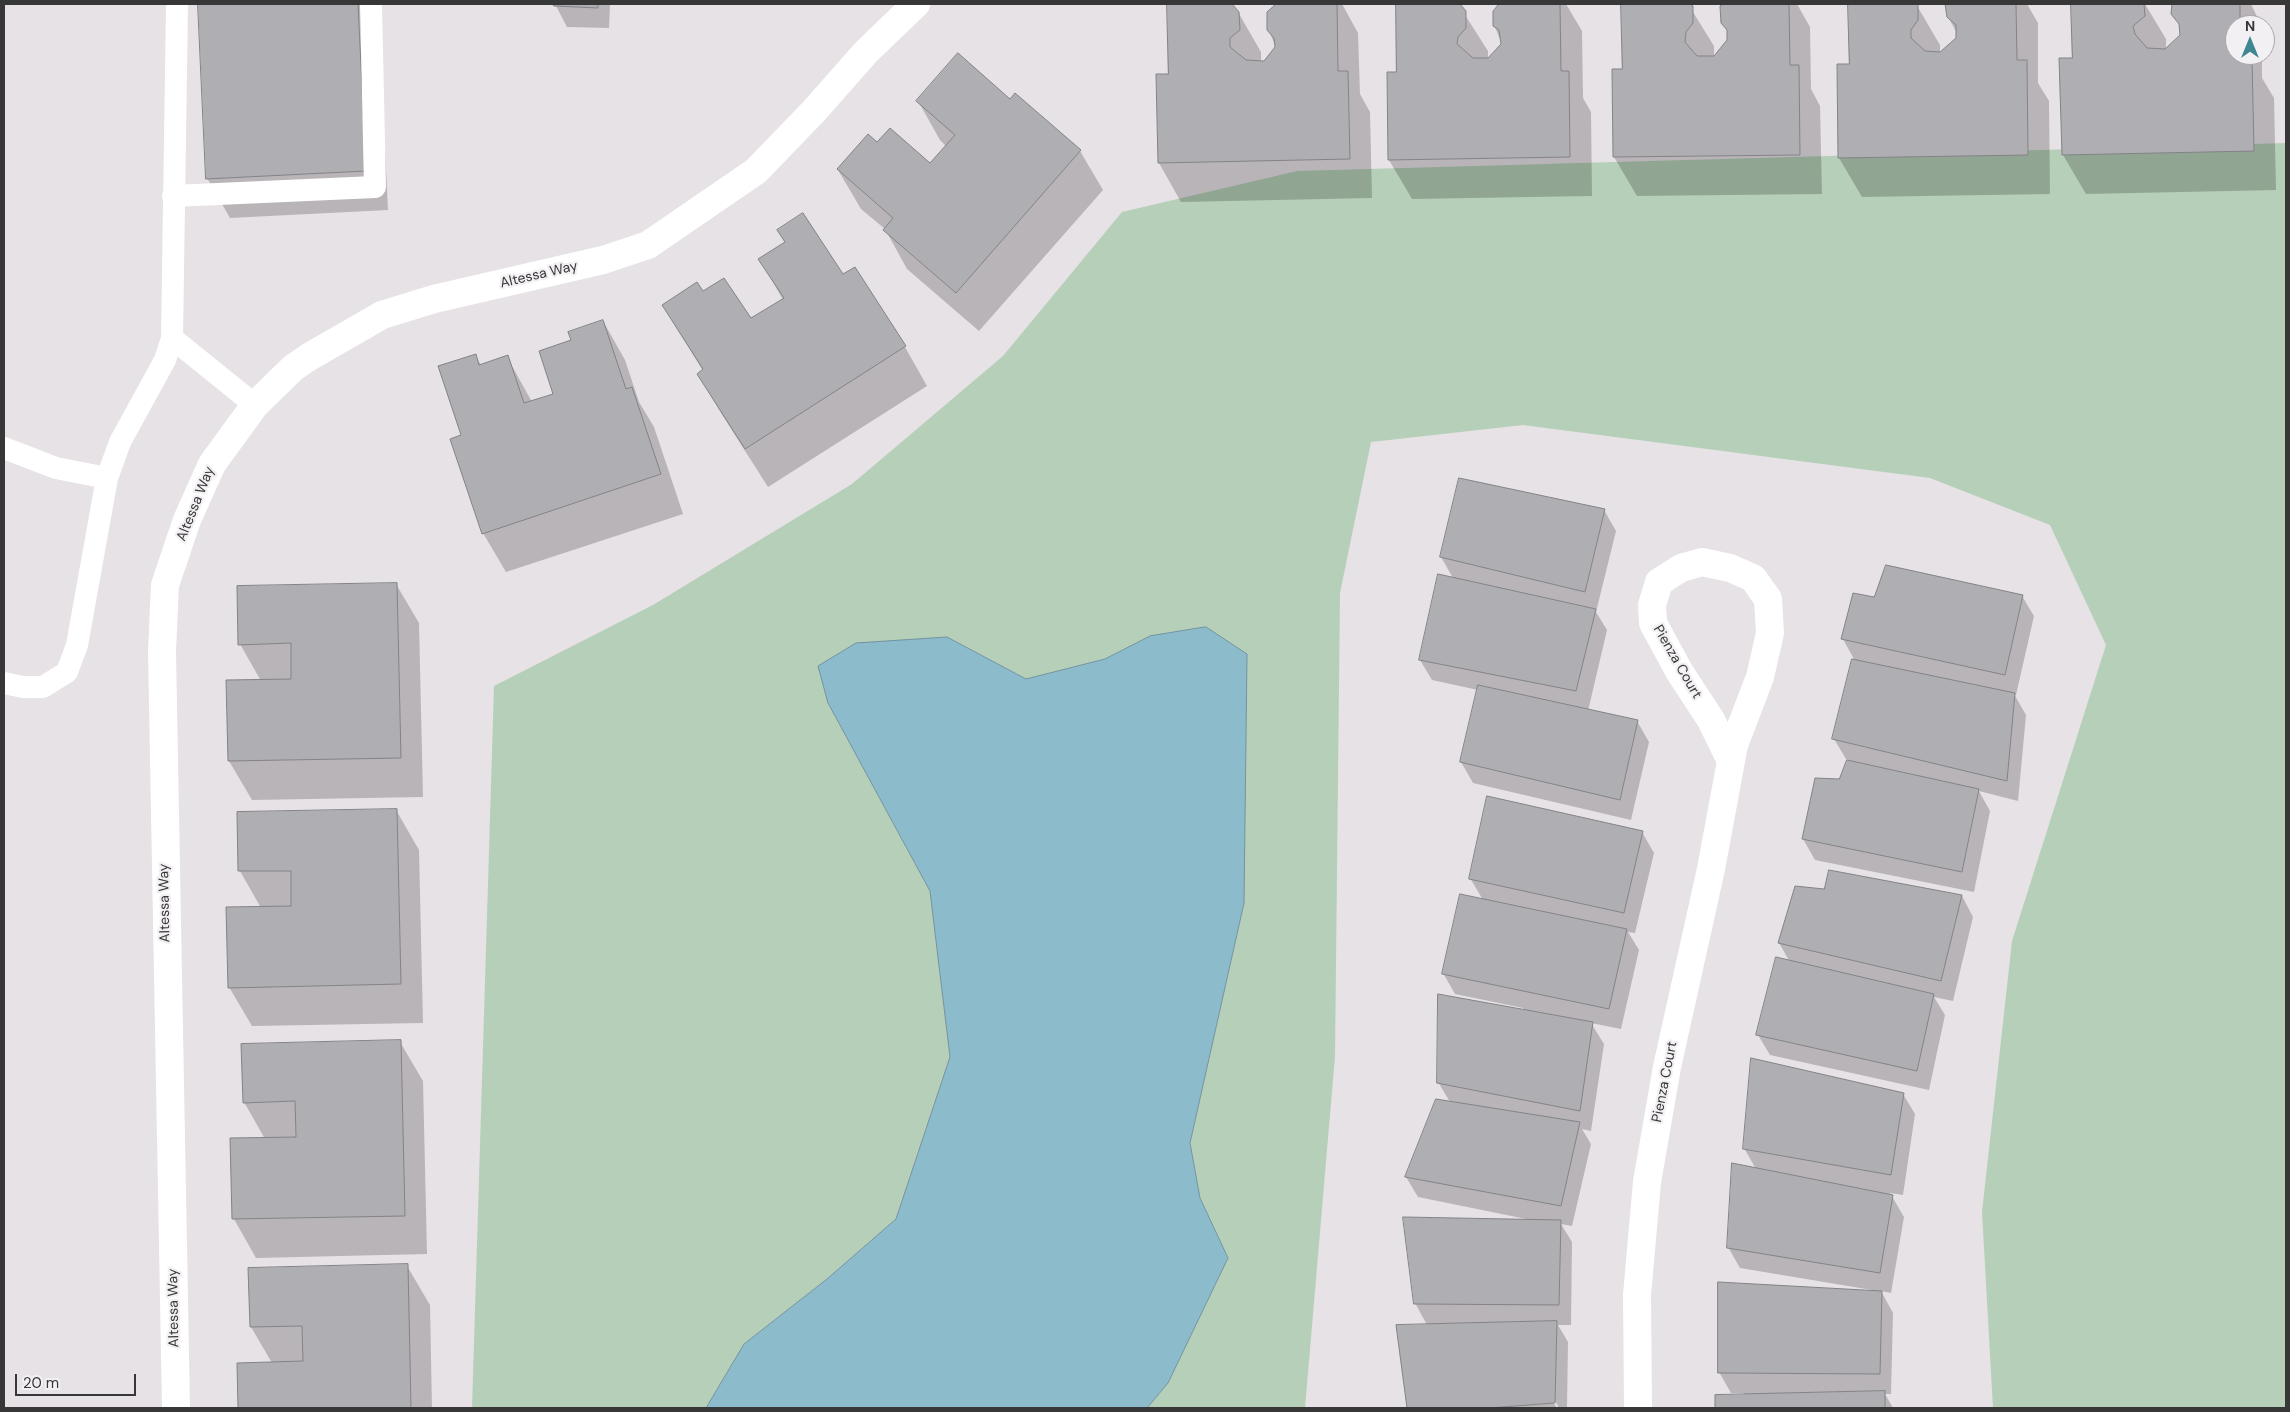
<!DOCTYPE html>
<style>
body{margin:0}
#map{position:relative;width:2290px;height:1412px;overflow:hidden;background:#e6e2e6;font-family:"DM Sans",sans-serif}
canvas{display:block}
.frame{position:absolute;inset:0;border:5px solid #383738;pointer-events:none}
.north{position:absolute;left:2225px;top:15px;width:50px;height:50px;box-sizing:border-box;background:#f3f0f3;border:1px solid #a8a6a8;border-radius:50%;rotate:0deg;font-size:14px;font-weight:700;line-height:20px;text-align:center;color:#383738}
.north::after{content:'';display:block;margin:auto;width:18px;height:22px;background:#408690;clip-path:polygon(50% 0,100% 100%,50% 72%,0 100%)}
.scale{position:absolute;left:15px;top:1374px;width:121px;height:22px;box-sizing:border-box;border:2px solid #383738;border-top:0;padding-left:6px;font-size:15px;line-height:18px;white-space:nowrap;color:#383738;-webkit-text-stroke:4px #f3f0f3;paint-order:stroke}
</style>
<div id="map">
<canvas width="2290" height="1412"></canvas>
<div class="frame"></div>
<div class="north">N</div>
<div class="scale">20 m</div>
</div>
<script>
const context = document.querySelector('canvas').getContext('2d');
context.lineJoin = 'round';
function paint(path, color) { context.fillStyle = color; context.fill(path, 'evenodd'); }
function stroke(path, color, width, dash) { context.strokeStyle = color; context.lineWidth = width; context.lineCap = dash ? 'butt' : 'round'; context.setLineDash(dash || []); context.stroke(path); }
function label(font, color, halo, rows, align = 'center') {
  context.font = font + ' "DM Sans",sans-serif'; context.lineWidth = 4.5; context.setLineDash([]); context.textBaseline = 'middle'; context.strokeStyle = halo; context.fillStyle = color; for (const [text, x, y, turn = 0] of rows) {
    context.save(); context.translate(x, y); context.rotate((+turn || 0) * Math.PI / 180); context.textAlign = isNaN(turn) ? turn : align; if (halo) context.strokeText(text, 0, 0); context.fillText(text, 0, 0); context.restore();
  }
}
paint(new Path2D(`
 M 2286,143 L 2286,1408 L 1993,1408 L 1982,1212 L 2012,941 L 2106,645 L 2050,525 L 1930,478 L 1523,425 L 1371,442 L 1340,593 L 1335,1056 L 1305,1408 L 1147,1408 L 1168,1383 L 1228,1258 L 1200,1198 L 1190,1143 L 1244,903 L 1150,636 L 1105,659 L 1026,679 L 947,637 L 828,703 L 930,891 L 950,1057 L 896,1219 L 827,1279 L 744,1344 L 706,1408 L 472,1408 L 494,686 L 653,605 L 852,484 L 1003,356 L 1122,212 L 1297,171 Z`), '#b6cfb8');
const water = new Path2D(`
 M 1206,627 L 1247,654 L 1244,903 L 1190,1143 L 1200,1198 L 1228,1258 L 1168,1383 L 1147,1408 L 706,1408 L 744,1344 L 827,1279 L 896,1219 L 950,1057 L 930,891 L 828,703 L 818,666 L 856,643 L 947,637 L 1026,679 L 1105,659 L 1150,636 Z`);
paint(water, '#8cbbcc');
stroke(water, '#7393a0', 1);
paint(new Path2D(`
 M 199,4 L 378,4 L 388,210 L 230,218 L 207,178 Z
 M 555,4 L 610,4 L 609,28 L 567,27 Z
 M 1168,4 L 1230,4 L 1238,12 L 1261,52 L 1261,62 L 1264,62 L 1276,47 L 1268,29 L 1268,13 L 1278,4 L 1342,4 L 1358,33 L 1360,94 L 1370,112 L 1372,198 L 1181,202 L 1159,163 L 1157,75 L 1169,75 Z
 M 1397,4 L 1458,4 L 1488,51 L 1488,61 L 1502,44 L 1494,25 L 1494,11 L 1501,4 L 1566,4 L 1582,31 L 1583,98 L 1591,112 L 1592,196 L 1412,199 L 1389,160 L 1397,73 Z
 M 1622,4 L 1688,4 L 1714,46 L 1714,58 L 1728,41 L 1728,32 L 1723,23 L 1722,7 L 1725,4 L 1797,4 L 1810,27 L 1811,89 L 1820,106 L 1822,194 L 1637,196 L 1614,157 L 1613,70 L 1623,70 Z
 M 1850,4 L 1916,4 L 1940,45 L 1940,54 L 1957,38 L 1957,33 L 1948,17 L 1946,4 L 2027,4 L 2038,23 L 2038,83 L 2049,101 L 2050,194 L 1862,197 L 1839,158 L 1850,65 Z
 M 2072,4 L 2145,4 L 2166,39 L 2166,50 L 2181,36 L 2181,28 L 2173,14 L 2174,4 L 2251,4 L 2261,25 L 2235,25 L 2235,55 L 2262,55 L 2262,78 L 2274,98 L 2276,190 L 2086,194 L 2063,155 L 2061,60 L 2073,59 Z
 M 1010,100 L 1080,151 L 1103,190 L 979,331 L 907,269 L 885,229 L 861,209 L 838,170 L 878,144 L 930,164 L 946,146 L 940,140 L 918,101 Z
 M 760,259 L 843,276 L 905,347 L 927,386 L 768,487 L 721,413 L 698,374 L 703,371 L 663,306 L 702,293 L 751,320 L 783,300 Z
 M 603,321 L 625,360 L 639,402 L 654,427 L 683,514 L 506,572 L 483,533 L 463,436 L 475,355 L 481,365 L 507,357 L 532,402 L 555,395 L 572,341 Z
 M 1604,510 L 1616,531 L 1596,612 L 1607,630 L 1588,711 L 1637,721 L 1649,742 L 1631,820 L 1473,783 L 1461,762 L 1478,690 L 1432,680 L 1420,660 L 1453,578 L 1441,557 Z
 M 396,584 L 419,623 L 423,797 L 252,800 L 229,761 L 261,681 L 240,644 Z
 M 2022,596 L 2034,616 L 2016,695 L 2014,694 L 2026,715 L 2018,801 L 1979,791 L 1990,811 L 1974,892 L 1815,860 L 1803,839 L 1840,780 L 1849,760 L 1846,759 L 1834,739 L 1855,661 L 1843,639 L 1875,599 Z
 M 396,810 L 419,850 L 423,1023 L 252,1026 L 229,987 L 261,908 L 240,871 Z
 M 1642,832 L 1654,853 L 1635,933 L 1628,932 L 1639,950 L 1621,1029 L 1591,1023 L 1604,1044 L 1591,1131 L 1582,1129 L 1591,1144 L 1572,1226 L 1561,1224 L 1572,1242 L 1571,1325 L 1558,1325 L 1568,1342 L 1567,1408 L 1559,1408 L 1553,1397 L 1551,1399 L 1557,1408 L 1408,1408 L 1397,1326 L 1427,1325 L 1415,1303 L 1536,1221 L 1418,1197 L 1406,1177 L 1450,1102 L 1438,1082 L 1523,1011 L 1523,1008 L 1455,994 L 1443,973 L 1483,900 L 1470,878 Z
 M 1825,890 L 1962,896 L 1973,917 L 1953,1001 L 1934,997 L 1945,1015 L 1929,1090 L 1770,1055 L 1758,1035 L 1790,962 L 1779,943 Z
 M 400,1042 L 423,1081 L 427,1254 L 256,1258 L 234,1219 L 265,1139 L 244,1102 Z
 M 1903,1094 L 1915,1114 L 1903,1195 L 1890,1193 L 1904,1217 L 1891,1293 L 1881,1291 L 1893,1313 L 1891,1394 L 1885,1394 L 1893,1408 L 1717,1408 L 1716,1396 L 1744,1395 L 1744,1393 L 1731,1393 L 1719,1372 L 1872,1290 L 1740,1268 L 1728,1247 L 1756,1169 L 1744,1148 Z
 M 407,1266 L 430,1305 L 432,1408 L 239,1408 L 238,1364 L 272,1363 L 251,1327 Z`), '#0003');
const building = new Path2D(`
 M 198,4 L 358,4 L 366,171 L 206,179 Z
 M 554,4 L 598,4 L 598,8 L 554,6 Z
 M 1167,4 L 1232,4 L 1239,12 L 1240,30 L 1230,38 L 1230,47 L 1246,60 L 1264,61 L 1275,47 L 1274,38 L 1267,30 L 1267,12 L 1276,4 L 1337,4 L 1338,71 L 1348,71 L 1350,159 L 1158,163 L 1156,74 L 1168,74 Z
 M 1396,4 L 1460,4 L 1466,11 L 1466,28 L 1458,37 L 1457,44 L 1473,58 L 1488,58 L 1501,44 L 1499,30 L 1493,26 L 1493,11 L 1499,4 L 1560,4 L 1561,71 L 1569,71 L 1570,157 L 1388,160 L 1387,72 L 1396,72 Z
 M 1621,4 L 1690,4 L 1693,6 L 1693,23 L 1686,32 L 1685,42 L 1697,56 L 1714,56 L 1727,40 L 1727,30 L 1721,23 L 1720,6 L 1723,4 L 1789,4 L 1790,65 L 1799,65 L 1800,155 L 1613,157 L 1612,69 L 1622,69 Z
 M 1848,4 L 1918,4 L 1918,20 L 1911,30 L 1911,38 L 1925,51 L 1940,52 L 1956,38 L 1956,25 L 1947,17 L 1945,4 L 2016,4 L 2017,60 L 2027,60 L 2028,155 L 1838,158 L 1837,64 L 1849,64 Z
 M 2071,4 L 2144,4 L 2145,16 L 2133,26 L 2135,34 L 2147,48 L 2165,49 L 2180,35 L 2179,24 L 2171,14 L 2172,4 L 2240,4 L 2240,25 L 2235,25 L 2235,55 L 2241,55 L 2241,58 L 2252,58 L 2254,151 L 2062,155 L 2059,58 L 2072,58 Z
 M 958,53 L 1010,99 L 1015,93 L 1081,150 L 956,293 L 883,230 L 893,218 L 837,169 L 868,134 L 877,142 L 890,128 L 930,163 L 955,135 L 916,101 Z
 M 803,213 L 843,274 L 855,267 L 906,346 L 745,449 L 697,374 L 703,369 L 662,305 L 697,282 L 703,291 L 724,278 L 751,318 L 784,298 L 758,259 L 785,242 L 777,230 Z
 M 603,320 L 626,389 L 632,387 L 661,474 L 482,534 L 450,439 L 461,435 L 438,366 L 476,354 L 479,365 L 508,355 L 524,403 L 553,394 L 539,351 L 571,340 L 568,332 Z
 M 1459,478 L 1605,509 L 1585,592 L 1440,557 Z
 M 1886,565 L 2023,595 L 2005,675 L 1841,639 L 1853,593 L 1874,597 Z
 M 1438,574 L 1596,609 L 1576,691 L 1419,660 Z
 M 397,583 L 401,758 L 228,761 L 226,680 L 291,679 L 291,643 L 238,645 L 237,586 Z
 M 1852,659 L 2015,693 L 2007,781 L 1832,739 Z
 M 1478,685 L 1638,720 L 1620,800 L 1460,762 Z
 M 1847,760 L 1979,789 L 1962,872 L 1802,839 L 1815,778 L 1839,779 Z
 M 1487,796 L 1643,831 L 1624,913 L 1469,879 Z
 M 397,809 L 401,984 L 228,988 L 226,907 L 291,906 L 291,871 L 238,871 L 237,812 Z
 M 1829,870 L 1962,895 L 1941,981 L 1778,943 L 1795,886 L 1824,889 Z
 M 1460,894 L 1627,929 L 1609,1009 L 1442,974 Z
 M 1776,957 L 1934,994 L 1917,1071 L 1756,1035 Z
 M 1438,994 L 1593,1022 L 1580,1111 L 1437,1083 Z
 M 401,1040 L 405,1216 L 232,1219 L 230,1138 L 296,1137 L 295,1101 L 243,1103 L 241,1044 Z
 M 1751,1058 L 1904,1093 L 1891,1175 L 1743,1149 Z
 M 1436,1099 L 1580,1122 L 1561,1206 L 1405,1177 Z
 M 1732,1163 L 1893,1195 L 1880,1273 L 1727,1248 Z
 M 1403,1217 L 1561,1220 L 1559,1305 L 1414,1304 Z
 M 408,1264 L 411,1408 L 238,1408 L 237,1363 L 303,1361 L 302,1326 L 250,1327 L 248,1268 Z
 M 1718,1282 L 1882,1291 L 1880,1374 L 1718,1373 Z
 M 1557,1321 L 1555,1403 L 1489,1408 L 1407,1408 L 1396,1325 Z
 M 1885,1391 L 1885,1408 L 1715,1408 L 1715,1395 Z`);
paint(building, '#aeaeb3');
stroke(building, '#838387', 1);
stroke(new Path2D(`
 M 173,196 L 375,187 L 371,4
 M 172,338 L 255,405
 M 4,448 L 56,468 L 107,478
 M 4,683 L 23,687 L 43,687 L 67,672 L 77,645 L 107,478 L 120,442 L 165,360 L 172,338 L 177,4`), '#fff', 22);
stroke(new Path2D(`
 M 176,1408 L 162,651 L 165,585 L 187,520 L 212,464 L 255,405 L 293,368 L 309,357 L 382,315 L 434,299 L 603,260 L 648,245 L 756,171 L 814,111 L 866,52 L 916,4
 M 1638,1408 L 1637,1295 L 1647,1182 L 1667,1067 L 1711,869 L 1734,745 L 1760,677 L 1770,633 L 1768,599 L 1753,578 L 1730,568 L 1702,562 L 1681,568 L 1659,582 L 1652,605 L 1653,623 L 1679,671 L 1711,720 L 1731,761`), '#fff', 28);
label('14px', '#383738', '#f3f0f3', [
 ["Altessa Way",539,275,-13],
 ["Altessa Way",196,504,-68],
 ["Pienza Court",1677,662,60],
 ["Altessa Way",165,903,-91],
 ["Pienza Court",1665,1082,-79],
 ["Altessa Way",174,1308,-91]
]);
</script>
